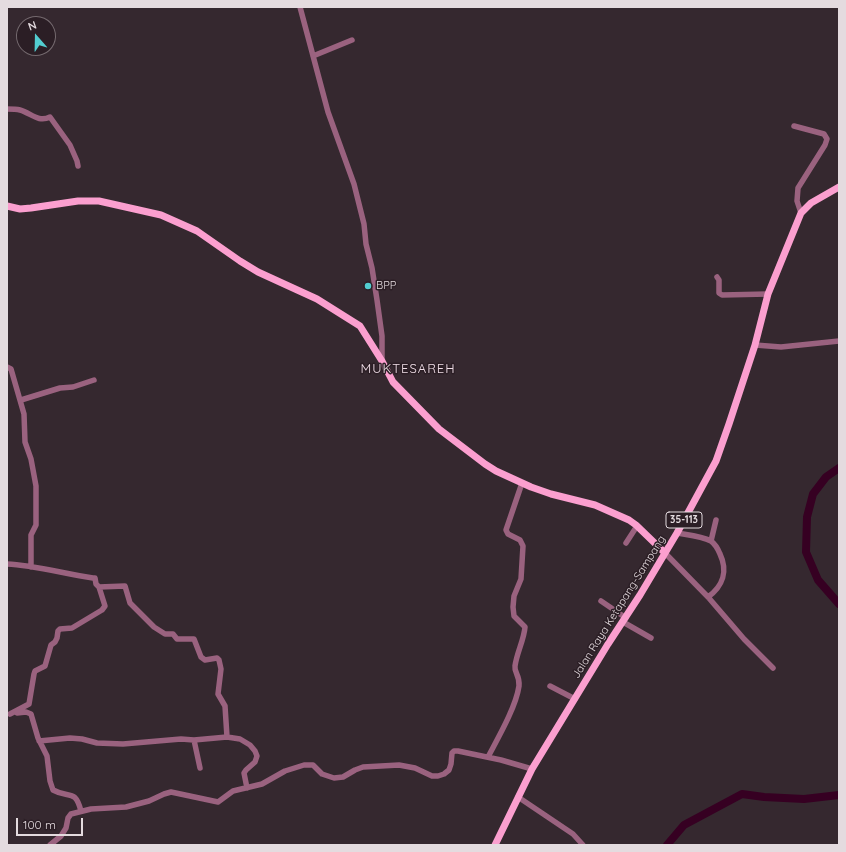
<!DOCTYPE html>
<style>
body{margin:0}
#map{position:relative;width:846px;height:852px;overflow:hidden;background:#35282f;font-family:Quicksand,sans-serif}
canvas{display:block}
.frame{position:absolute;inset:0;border:8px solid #e4dbdf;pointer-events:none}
.north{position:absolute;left:16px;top:16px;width:40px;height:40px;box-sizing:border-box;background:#2b1e25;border:1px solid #756a6f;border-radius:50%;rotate:340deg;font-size:11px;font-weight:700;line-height:16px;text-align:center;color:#e4dbdf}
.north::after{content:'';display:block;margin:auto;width:14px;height:18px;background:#52cdd0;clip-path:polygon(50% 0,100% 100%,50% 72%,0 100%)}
.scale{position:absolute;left:16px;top:818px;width:67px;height:18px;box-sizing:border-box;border:2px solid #e4dbdf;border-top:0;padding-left:5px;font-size:12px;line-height:14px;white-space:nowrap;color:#e4dbdf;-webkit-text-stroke:3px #2b1e25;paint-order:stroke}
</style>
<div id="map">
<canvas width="846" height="852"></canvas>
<div class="frame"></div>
<div class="north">N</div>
<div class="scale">100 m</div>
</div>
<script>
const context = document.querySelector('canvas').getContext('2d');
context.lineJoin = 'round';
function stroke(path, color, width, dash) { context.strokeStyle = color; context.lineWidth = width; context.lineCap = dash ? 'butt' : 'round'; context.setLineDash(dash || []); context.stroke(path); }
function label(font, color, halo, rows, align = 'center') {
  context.font = font + ' Quicksand,sans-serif'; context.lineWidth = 3; context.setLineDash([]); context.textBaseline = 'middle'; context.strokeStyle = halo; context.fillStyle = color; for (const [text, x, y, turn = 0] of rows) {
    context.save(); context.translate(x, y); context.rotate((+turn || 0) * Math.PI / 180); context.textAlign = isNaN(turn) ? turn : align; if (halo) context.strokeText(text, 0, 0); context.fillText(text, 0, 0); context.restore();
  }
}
stroke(new Path2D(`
 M 839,468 L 826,477 L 813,494 L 807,517 L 806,552 L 818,580 L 839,604
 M 667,845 L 684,825 L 742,794 L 764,797 L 804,799 L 839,795`), '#360022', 8);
stroke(new Path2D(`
 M 300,7 L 328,112 L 354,184 L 364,224 L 366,244 L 372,268 L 377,300 L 382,336 L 382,361
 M 313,56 L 352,40
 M 7,109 C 11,109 16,109 20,110 C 31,113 38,123 50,117 L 70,145 L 77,161 L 78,166
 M 794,126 L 824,134 L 827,139 L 825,145 L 798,188 L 797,201 L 801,213
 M 717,277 L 719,280 L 719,293 L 722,295 L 768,294
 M 755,345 L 781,347 L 839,341
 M 7,367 L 11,369 L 24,414 L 25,442 L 31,459 L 36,486 L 36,525 L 31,535 L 31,567
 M 21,400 L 60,388 L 73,387 L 94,380
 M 677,533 C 688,535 701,536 711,541 C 715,544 718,549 720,554 C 728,571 723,586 708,597
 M 711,541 L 716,520
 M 626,543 L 637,526
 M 665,553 L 708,597 L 744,639 L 773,668
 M 7,564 C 34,565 65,574 93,578 L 95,578 L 96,584 L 99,587 L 125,586 L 130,603 L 154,627 L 165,634 L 173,634 L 177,639 L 194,639 L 201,657 L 205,660 L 217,658 L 219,660 L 221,669 L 218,694 L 225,706 L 227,737
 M 601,601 L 626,618
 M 623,622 L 651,638
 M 550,686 L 575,699
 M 17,713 L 26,712 L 31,714 L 38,738 L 47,756 L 50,781 L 53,790 C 69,799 75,788 81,811
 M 10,714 L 29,704 L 34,674 L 35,671 L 45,666 L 51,645 L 55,642 L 57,638 L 58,631 L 60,629 L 72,628 L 102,610 L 105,606 L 99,587
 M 194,740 L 200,768
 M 39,741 L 70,738 L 82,739 L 97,743 L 123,744 L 181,739 L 194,740 L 227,737 L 240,739 L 250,745 L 255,751 L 257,756 L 255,762 L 246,770 L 244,773 L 247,788
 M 488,757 C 498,738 516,707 519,686 C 520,675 514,673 515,666 C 517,652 524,640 525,627 L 514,616 L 513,607 L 514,596 L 521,579 L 523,546 L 520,540 L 508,534 L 506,530 L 522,483
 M 518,797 L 573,834 L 583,845
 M 50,845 L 61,836 L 66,828 L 68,818 L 71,814 L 91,809 L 126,807 L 149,801 L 164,794 L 171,792 L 218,802 L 233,791 L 262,784 L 285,771 L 304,765 L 313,765 L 322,774 L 334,778 L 343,777 L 355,770 L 363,767 L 399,765 L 415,768 L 432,776 L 438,776 L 444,774 L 449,770 L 451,764 L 452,753 L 454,751 L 458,751 L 501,760 L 532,769`), '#9a627f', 5.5);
stroke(new Path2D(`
 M 7,206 L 20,209 L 31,208 L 78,201 L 99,201 L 161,215 L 197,231 L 240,261 L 258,272 L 317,299 L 360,326 L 382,361 L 393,382 L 439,429 L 485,464 L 496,471 L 531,487 L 551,494 L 595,505 L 629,520 L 636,525 L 665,553
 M 495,845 L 532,769 L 608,644 L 640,595 L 677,533 L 716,461 L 729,424 L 755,345 L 768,294 L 801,213 L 811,203 L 839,187`), '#fb9fcf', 7);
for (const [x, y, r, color] of [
 [368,286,4,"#52cdd0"]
]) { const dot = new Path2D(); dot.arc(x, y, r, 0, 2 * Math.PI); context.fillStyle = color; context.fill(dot); stroke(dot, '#2b1e25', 1.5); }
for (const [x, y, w] of [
 [684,520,36]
]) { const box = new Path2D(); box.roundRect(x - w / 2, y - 8, w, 16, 3); context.fillStyle = '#2b1e25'; context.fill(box); stroke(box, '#e4dbdf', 1); }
label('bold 10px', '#e4dbdf', null, [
 ["35-113",684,520]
]);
label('11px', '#e4dbdf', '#2b1e25', [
 ["BPP",376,286]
], 'left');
label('11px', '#e4dbdf', '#2b1e25', [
 ["Jalan Raya Ketapang-Sampang",619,607,-58]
]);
context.letterSpacing = '1px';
label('13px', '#f0dee7', '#2b1e25', [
 ["MUKTESAREH",408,369]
]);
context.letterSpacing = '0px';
</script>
